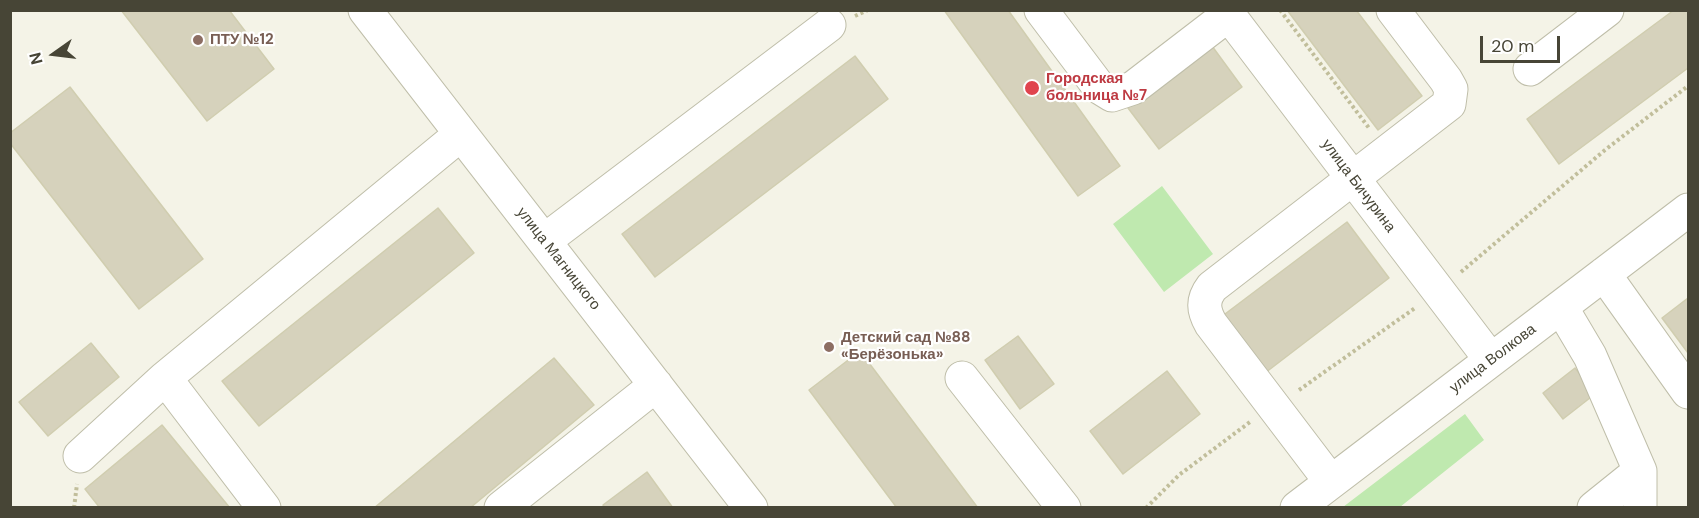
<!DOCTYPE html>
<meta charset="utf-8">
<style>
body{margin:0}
#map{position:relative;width:1699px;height:518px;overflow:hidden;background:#f4f3e7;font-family:"DM Sans",sans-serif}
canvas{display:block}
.frame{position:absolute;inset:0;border:12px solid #474536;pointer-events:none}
.north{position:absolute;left:24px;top:24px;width:60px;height:60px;-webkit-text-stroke:4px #fff;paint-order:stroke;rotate:256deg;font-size:16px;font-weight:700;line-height:24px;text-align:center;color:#474536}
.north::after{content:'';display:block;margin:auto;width:21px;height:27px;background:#474536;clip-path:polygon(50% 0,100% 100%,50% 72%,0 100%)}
.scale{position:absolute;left:1480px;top:36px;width:80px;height:27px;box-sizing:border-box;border:3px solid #474536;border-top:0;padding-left:8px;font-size:18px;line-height:21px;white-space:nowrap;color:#474536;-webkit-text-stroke:4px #fff;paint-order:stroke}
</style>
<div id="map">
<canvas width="1699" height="518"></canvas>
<div class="frame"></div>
<div class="north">N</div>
<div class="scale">20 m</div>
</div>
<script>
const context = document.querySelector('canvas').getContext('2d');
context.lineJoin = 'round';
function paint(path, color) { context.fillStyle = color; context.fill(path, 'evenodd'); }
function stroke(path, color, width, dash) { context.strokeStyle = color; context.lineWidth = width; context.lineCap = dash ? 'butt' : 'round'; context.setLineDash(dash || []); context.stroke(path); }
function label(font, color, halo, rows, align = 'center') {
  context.font = font + ' "DM Sans",sans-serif'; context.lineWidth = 4.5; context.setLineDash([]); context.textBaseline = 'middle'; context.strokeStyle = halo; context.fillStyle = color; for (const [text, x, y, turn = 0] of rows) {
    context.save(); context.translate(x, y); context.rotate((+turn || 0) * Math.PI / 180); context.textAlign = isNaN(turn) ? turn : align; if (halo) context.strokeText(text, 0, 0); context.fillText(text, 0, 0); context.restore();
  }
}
paint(new Path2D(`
 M 1162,186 L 1213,254 L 1164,292 L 1113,224 Z
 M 1465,414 L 1484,440 L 1400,507 L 1343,507 Z`), '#bfe9af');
const building = new Path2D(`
 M 121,10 L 229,10 L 274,69 L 207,121 Z
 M 944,10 L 1008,10 L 1120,166 L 1078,196 Z
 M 1287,10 L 1356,10 L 1422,96 L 1378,130 Z
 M 1674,10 L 1688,10 L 1688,68 L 1559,164 L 1527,119 Z
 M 1212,46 L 1242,87 L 1159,149 L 1128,108 Z
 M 855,56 L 888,99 L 655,277 L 622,234 Z
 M 70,87 L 203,259 L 139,309 L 10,143 L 10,133 Z
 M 438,208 L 474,253 L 259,426 L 222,381 Z
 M 1347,222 L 1389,278 L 1265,373 L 1221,317 Z
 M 1688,298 L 1688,353 L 1662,318 Z
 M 1018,336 L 1054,384 L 1020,409 L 985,360 Z
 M 91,343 L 119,377 L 48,436 L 19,402 Z
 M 860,351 L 978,508 L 897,508 L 809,390 Z
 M 554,358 L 594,405 L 470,508 L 374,508 Z
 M 1575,368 L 1595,394 L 1563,419 L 1543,393 Z
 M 1167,371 L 1200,414 L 1123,474 L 1090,431 Z
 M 162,425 L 230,508 L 100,508 L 85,489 Z
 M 647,472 L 673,508 L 605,508 L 603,505 Z`);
paint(building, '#d6d2bc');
stroke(building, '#d0cdaf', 1.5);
const minor = new Path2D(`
 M 365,10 L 751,508
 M 1041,10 L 1099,87 L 1112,95 L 1133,88 L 1228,15
 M 1225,10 L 1491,360
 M 1530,69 L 1607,10
 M 544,241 L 829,25
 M 1604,274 L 1688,392
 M 1561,307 L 1590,356 L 1640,471 L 1594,508
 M 165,378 L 264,508
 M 962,378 L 1064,508
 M 80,456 L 165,378 L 461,134
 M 1331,482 L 1211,324 C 1203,310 1202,300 1212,287 L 1449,104 L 1451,89 L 1446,80 L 1393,10
 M 501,508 L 656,385
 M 1297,508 L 1688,210
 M 1640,508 L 1640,471`);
stroke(minor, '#bfbea9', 35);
stroke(new Path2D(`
 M 1280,10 L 1369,128
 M 855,16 L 868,10
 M 1461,272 L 1605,150 L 1688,86
 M 1299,390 L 1415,308
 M 74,508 L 77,484
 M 1146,508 L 1179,475 L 1250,422`), '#c1be9b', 4, [3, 3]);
stroke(minor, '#fff', 33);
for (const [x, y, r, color] of [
 [198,40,6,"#8d6e63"],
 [1032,88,8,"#e0444e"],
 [829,347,6,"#8d6e63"]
]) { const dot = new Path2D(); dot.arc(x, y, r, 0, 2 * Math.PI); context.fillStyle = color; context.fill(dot); stroke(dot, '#fff', 2); }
label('bold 15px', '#785e54', '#fff', [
 ["ПТУ №12",210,40],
 ["Детский сад №88",841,338],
 ["«Берёзонька»",841,355]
], 'left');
label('bold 15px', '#be3a42', '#fff', [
 ["Городская",1046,79],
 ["больница №7",1046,96]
], 'left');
label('15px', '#474536', '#fff', [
 ["улица Бичурина",1358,186,53],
 ["улица Магницкого",558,259,52],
 ["улица Волкова",1493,359,-37]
]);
</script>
